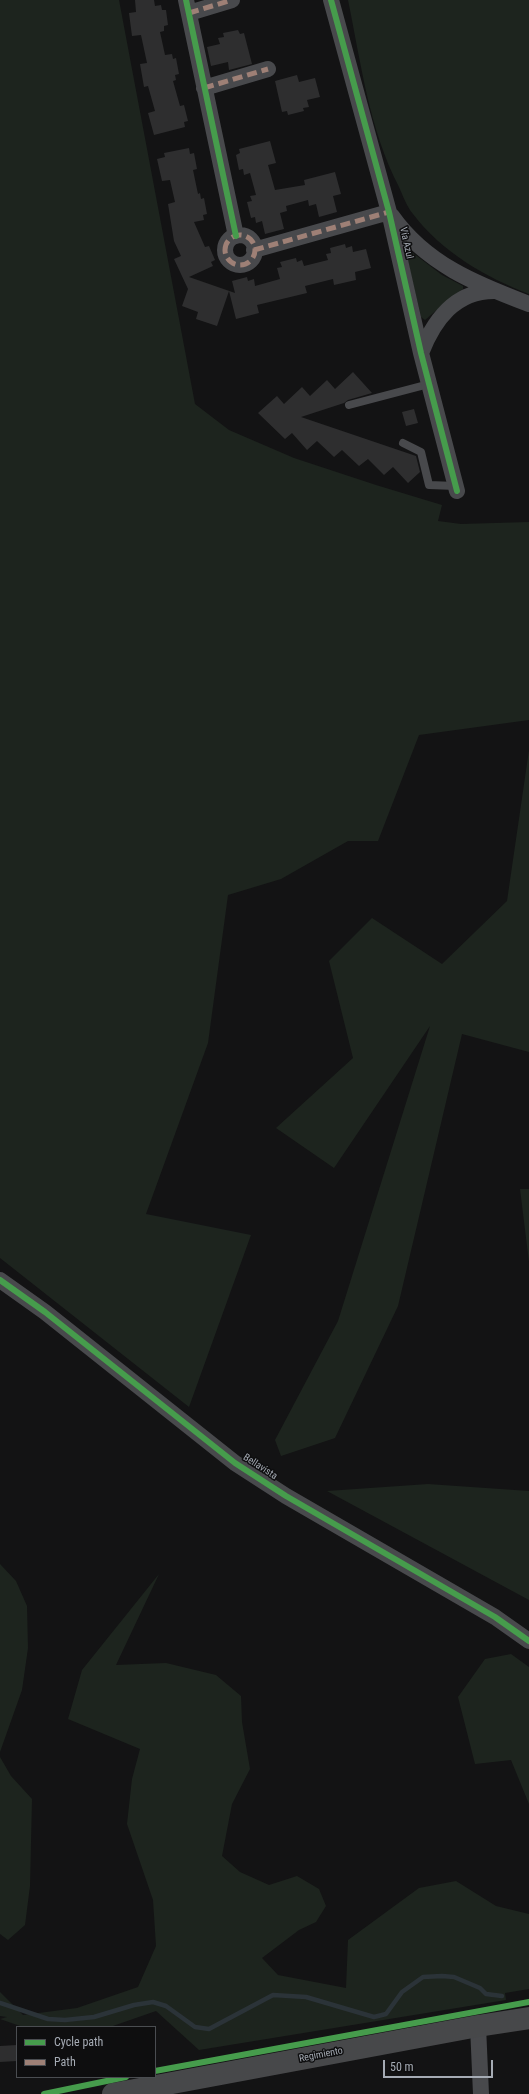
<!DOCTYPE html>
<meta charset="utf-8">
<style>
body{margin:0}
#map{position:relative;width:529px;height:2094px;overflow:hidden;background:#131314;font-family:"Roboto Condensed",sans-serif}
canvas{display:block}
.legend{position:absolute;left:16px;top:2026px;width:140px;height:52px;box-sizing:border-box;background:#0e0e0f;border:1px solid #4a4d51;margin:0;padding:5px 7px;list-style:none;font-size:12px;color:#a5abb4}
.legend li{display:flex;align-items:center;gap:8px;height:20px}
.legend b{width:20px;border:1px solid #4a4d51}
.scale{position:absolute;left:383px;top:2060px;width:110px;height:18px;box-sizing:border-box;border:2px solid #a5abb4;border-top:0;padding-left:5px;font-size:12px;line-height:14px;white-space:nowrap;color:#a5abb4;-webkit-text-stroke:3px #0e0e0f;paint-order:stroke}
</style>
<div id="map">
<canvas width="529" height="2094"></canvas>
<ul class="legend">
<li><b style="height:5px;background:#469c4c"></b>Cycle path</li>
<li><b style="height:5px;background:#9e8076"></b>Path</li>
</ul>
<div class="scale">50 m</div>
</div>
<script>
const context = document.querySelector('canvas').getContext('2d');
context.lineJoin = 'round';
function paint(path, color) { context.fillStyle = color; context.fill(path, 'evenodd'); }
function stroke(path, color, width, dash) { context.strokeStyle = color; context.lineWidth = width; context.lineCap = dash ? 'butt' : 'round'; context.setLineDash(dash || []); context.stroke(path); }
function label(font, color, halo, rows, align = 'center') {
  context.font = font + ' "Roboto Condensed",sans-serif'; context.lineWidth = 3; context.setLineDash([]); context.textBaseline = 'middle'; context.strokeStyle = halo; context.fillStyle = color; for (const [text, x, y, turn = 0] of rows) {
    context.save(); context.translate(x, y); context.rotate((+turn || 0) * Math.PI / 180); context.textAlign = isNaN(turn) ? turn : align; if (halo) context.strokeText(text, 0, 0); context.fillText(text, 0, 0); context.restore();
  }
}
paint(new Path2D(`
 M 0,0 L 119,0 L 195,404 L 229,430 L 294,458 L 376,485 L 442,505 L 438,521 L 461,524 L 529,522 L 529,720 L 419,735 L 378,841 L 348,841 L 281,879 L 228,895 L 208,1043 L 146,1214 L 251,1235 L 189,1407 L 0,1258 Z
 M 348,0 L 529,0 L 529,294 C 485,277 442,252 413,214 C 407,207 403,196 399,187 C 369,129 361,63 348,0 Z
 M 409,250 L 442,275 L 463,286 L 463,289 L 452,297 L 425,320 L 421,317 L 406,253 Z
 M 529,750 L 529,1052 L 462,1034 L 398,1306 L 335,1438 L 281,1456 L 275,1440 L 338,1321 L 430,1026 L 334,1168 L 276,1128 L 353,1058 L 329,961 L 372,918 L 442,964 L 507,901 Z
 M 520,1189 L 529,1189 L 529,1262 Z
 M 428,1484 L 529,1491 L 529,1600 L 327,1491 Z
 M 0,1564 L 16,1581 L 27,1606 L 28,1648 L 22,1690 L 0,1752 Z
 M 159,1574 L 116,1665 L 166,1663 L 216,1675 L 241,1696 L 242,1722 L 250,1769 L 232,1804 L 222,1856 L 240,1872 L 269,1885 L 297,1876 L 319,1889 L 326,1906 L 316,1922 L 299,1930 L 262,1958 L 278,1975 L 346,1988 L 348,1940 L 419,1888 L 456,1881 L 496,1906 L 529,1914 L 529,1989 L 505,1993 L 506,2000 L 199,2050 L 156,2011 L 110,2027 L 23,2027 L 0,2019 L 7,2017 L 0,2016 L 0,1992 L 23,2015 L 77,2008 L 138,1987 L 156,1946 L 153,1900 L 127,1824 L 132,1779 L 140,1749 L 68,1719 L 82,1670 Z
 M 511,1654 L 529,1667 L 529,1804 L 511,1760 L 475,1764 L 458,1697 L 485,1659 Z
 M 0,1757 L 11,1776 L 32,1799 L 30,1886 L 25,1925 L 8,1940 L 0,1934 Z`), '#1d241e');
stroke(new Path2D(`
 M 0,2003 L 48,2019 L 65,2020 L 94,2017 L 134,2005 L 153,2002 L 166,2006 L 195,2027 L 209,2029 L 273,1995 L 306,1997 L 374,2017 L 386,2014 L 402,1992 L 423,1977 L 442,1976 L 454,1977 L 480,1988 L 486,1994 L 502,1996`), '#2b3338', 4.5);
paint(new Path2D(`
 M 135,0 L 154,0 L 155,6 L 161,5 L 162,10 L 166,10 L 168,25 L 164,26 L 164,31 L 160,32 L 165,55 L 172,54 L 173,59 L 176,58 L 179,74 L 175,75 L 176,80 L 173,81 L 180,106 L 184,105 L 188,121 L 184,122 L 185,127 L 154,135 L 148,113 L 155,111 L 148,86 L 144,87 L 140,64 L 147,63 L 141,35 L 132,36 L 129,13 L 136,12 Z
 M 238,30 L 240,34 L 244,33 L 252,64 L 229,70 L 228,62 L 211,66 L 207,47 L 220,44 L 218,38 L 224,37 L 223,33 Z
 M 297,75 L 299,82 L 315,78 L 320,97 L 307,100 L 309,107 L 303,108 L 304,111 L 288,115 L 287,111 L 282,112 L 275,81 Z
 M 270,141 L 276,163 L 268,165 L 275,190 L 305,185 L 304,180 L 335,172 L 341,194 L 333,196 L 337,212 L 319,217 L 316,204 L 309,206 L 308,200 L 286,206 L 287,211 L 280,213 L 284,229 L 265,234 L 262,221 L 256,223 L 255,217 L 251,218 L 247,202 L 252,201 L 250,196 L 256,195 L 250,173 L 244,175 L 243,169 L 239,170 L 236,155 L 240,153 L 239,149 Z
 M 189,148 L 190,154 L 194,153 L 197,169 L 193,170 L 198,194 L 200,193 L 201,199 L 204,198 L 207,214 L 203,215 L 204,220 L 194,222 L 205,247 L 209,246 L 215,260 L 211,262 L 213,266 L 189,277 L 235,293 L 232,281 L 247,277 L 248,281 L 254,279 L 255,286 L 280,279 L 277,268 L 282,267 L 280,262 L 296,258 L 297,262 L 302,260 L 304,266 L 328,260 L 326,254 L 331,253 L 330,248 L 345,244 L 346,248 L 352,246 L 353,252 L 366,249 L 371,268 L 355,272 L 356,280 L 334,285 L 333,279 L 305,286 L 307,293 L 257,305 L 259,313 L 236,319 L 229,291 L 217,326 L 196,319 L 198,312 L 182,306 L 188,289 L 174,259 L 181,256 L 174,241 L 168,204 L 175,202 L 170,180 L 162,181 L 157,159 L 165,157 L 164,153 Z
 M 353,372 L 372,393 L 348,400 L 344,403 L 301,417 L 416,456 L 420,472 L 408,483 L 393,467 L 384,475 L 368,459 L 359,466 L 342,450 L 334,457 L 317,441 L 307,450 L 292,433 L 285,439 L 258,413 L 277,396 L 284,404 L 302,387 L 310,396 L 327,380 L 335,389 Z
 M 414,409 L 418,423 L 406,426 L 402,412 Z
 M 17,2045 L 17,2061 L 0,2062 L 0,2046 Z`), '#2e2e2f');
stroke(new Path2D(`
 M 349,405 L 429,384
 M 403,443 L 421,452 L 429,485 L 456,486`), '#48494c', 8);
stroke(new Path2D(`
 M 186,0 L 236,236
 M 331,0 L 389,212 L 421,353 L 457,491
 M 189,13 L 232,0
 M 204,88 L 268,69
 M 392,216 C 426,264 476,284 529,304
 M225 250a15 15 0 1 1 30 0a15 15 0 1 1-30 0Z
 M 254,250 L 389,212
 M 421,353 C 434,320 455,291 494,291
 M 0,1280 L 45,1312 L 235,1463 L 286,1496 L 495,1617 L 529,1641
 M 478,2026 L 481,2094`), '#48494c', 16);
stroke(new Path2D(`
 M 113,2094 L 478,2026 L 529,2018`), '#47484a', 22);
stroke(new Path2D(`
 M 189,13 L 232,0
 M 204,88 L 268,69
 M225 250a15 15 0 1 1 30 0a15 15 0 1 1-30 0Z
 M 254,250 L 389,212`), '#9e8076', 5, [10, 5]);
stroke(new Path2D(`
 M 186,0 L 236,236
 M 331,0 L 389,212 L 421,353 L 457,491
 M 0,1280 L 45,1312 L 235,1463 L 286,1496 L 495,1617 L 529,1641
 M 155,2071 L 529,2002
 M 44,2094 L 126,2077`), '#469c4c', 6);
label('10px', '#a5abb4', '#0e0e0f', [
 ["Vía Azul",406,243,78],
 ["Bellavista",260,1467,33],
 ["Regimiento",321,2055,-11]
]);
</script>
